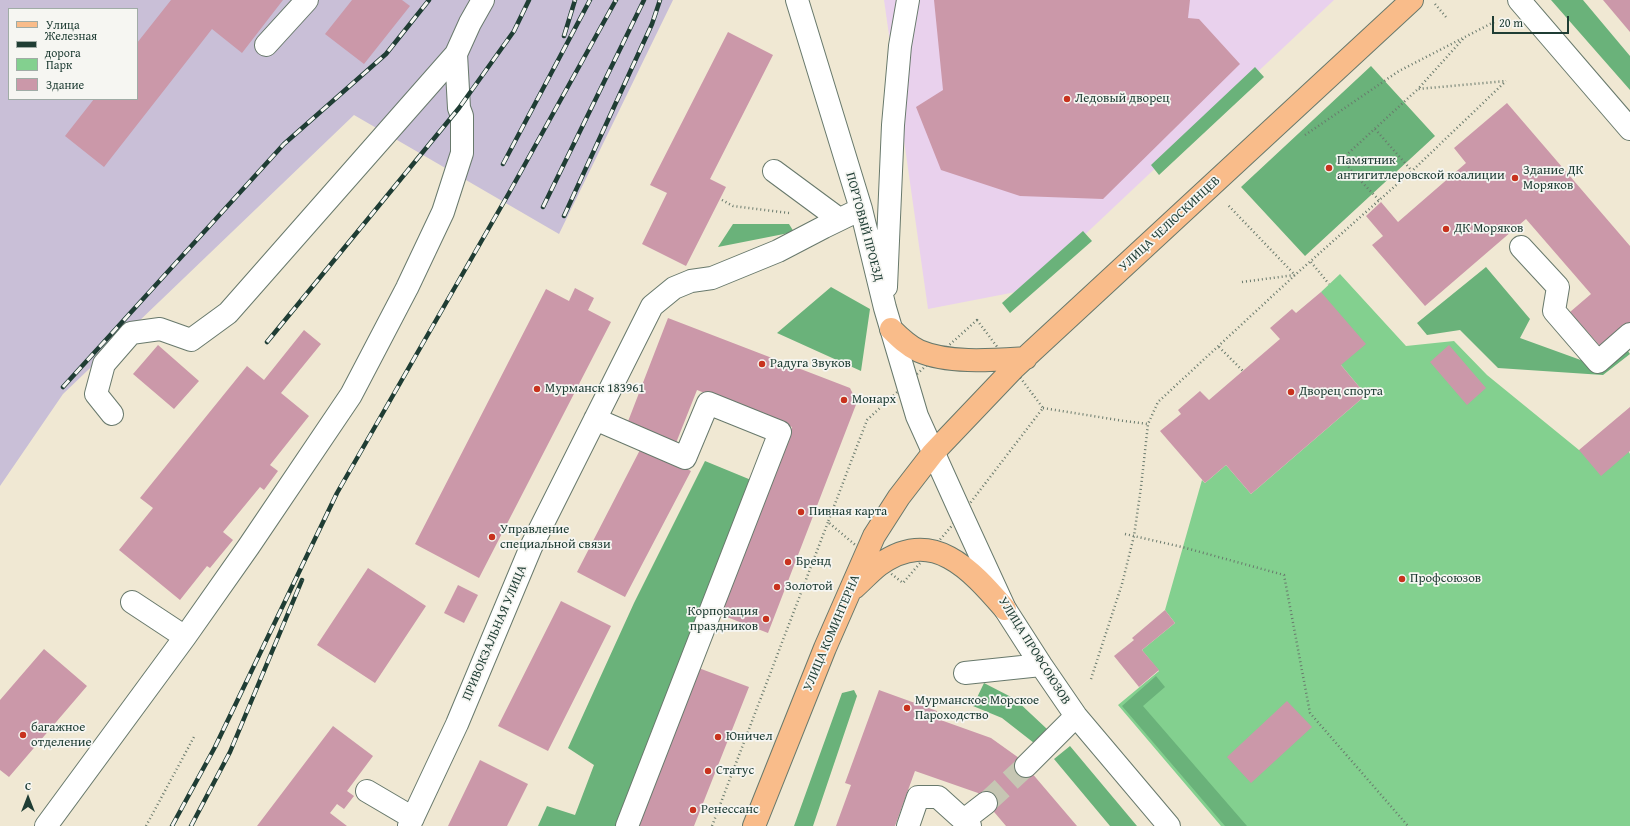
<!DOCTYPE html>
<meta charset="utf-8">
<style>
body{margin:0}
#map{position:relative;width:1630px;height:826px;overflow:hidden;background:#f0e8d3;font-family:"Gentium Book Plus",serif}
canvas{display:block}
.legend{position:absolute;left:8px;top:8px;width:130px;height:92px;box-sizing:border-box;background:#f6f6f2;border:1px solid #a0aca6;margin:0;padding:5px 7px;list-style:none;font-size:12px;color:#1f3d34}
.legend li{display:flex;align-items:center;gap:8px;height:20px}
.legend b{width:20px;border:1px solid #a0aca6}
.north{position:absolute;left:8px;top:778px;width:40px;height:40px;-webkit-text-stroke:3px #f6f6f2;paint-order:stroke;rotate:0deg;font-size:11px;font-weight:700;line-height:16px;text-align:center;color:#1f3d34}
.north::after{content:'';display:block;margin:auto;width:14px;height:18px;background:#1f3d34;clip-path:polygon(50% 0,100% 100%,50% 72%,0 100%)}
.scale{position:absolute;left:1492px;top:16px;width:77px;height:18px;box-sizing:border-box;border:2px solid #1f3d34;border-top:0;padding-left:5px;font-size:12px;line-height:14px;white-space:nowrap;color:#1f3d34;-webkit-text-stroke:3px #f6f6f2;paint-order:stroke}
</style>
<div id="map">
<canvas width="1630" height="826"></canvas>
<ul class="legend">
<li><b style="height:5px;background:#f9bc8a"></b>Улица</li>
<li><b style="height:5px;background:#1f3d34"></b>Железная дорога</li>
<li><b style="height:11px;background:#83d08f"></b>Парк</li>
<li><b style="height:11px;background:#cb98a9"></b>Здание</li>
</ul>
<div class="north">С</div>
<div class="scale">20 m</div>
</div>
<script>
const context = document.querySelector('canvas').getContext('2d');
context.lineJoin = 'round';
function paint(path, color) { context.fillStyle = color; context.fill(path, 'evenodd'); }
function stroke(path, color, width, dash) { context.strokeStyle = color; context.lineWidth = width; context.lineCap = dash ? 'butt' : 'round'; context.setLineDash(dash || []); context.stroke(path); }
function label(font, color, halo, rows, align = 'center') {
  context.font = font + ' "Gentium Book Plus",serif'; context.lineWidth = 3.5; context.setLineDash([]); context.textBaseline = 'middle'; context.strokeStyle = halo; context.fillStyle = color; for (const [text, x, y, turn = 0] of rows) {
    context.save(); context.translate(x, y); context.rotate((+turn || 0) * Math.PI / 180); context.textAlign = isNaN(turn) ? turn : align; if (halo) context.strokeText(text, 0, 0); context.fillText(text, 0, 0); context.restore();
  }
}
paint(new Path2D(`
 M 884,0 L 1334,0 L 1026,290 L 928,309 Z`), '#e9d1ed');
paint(new Path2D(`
 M 0,0 L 673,0 L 559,234 L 354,115 L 63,394 L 0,486 ZM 9,9 L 137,9 L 137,99 L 9,99 Z`), '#c9bfd7');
paint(new Path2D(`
 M 1340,274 L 1406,346 L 1454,341 L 1487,375 L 1579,450 L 1629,452 L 1630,454 L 1630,826 L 1221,826 L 1118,705 L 1159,671 L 1142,650 L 1175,623 L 1165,610 L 1202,480 L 1205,483 L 1226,465 L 1251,494 L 1366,395 L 1341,365 L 1321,292 Z`), '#83d08f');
paint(new Path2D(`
 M 1551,0 L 1583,0 L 1630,56 L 1630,90 Z
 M 1371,66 L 1435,136 L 1305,256 L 1241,187 Z
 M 1255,67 L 1264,77 L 1159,175 L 1151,165 Z
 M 733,224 L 789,224 L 794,232 L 718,247 Z
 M 1083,231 L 1092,241 L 1010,313 L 1002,303 Z
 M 1486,267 L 1530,319 L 1520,338 L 1600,367 L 1626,348 L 1630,354 L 1603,375 L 1498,368 L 1460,330 L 1427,335 L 1417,323 Z
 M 831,287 L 870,309 L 861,371 L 777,333 Z
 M 705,461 L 756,482 L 620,826 L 538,826 L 547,806 L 575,815 L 594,765 L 568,748 L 634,603 Z
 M 1156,676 L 1165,687 L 1143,706 L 1247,826 L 1225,826 L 1122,706 Z
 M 984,683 L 1015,699 L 1047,729 L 1034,743 L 1002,718 L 973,706 Z
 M 854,690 L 857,696 L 813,826 L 794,826 L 842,693 Z
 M 1070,746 L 1137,826 L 1110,826 L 1054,759 Z`), '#6ab27a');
paint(new Path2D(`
 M 171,0 L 283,0 L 242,53 L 212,29 L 104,167 L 65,136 L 94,99 L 137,99 L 137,43 Z
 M 352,0 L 402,0 L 410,6 L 364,64 L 325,34 Z
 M 934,0 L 1190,0 L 1188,18 L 1199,19 L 1240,64 L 1103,199 L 1020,196 L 941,170 L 916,107 L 943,90 Z
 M 1603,0 L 1630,0 L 1630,32 Z
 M 728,32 L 773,55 L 710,179 L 726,187 L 686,266 L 642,244 L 667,193 L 650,185 Z
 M 1507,103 L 1630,246 L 1630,322 L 1601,347 L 1570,312 L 1591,294 L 1526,219 L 1425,306 L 1372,245 L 1383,236 L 1366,216 L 1381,202 L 1398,222 L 1466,163 L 1454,148 Z
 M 575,288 L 594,298 L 588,310 L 611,322 L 479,578 L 415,544 L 546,289 L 569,301 Z
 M 1321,292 L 1366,344 L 1341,365 L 1366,395 L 1251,494 L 1226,465 L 1205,483 L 1160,431 L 1181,414 L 1178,410 L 1200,391 L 1209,400 L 1280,339 L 1270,328 L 1292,309 L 1296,313 Z
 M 668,318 L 850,388 L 857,402 L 768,633 L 719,614 L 792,427 L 697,390 L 676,443 L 627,424 Z
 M 304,330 L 321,344 L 281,393 L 309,416 L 270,465 L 278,471 L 264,490 L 260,487 L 223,532 L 233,540 L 210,568 L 207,566 L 180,600 L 119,550 L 153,508 L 140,498 L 247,366 L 264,380 Z
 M 158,345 L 199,381 L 174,409 L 133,374 Z
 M 1449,345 L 1486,388 L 1467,405 L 1430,362 Z
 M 1630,407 L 1630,451 L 1601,476 L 1579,450 Z
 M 642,446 L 691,471 L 625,597 L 577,572 Z
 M 368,568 L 426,606 L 375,683 L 317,645 Z
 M 458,585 L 478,595 L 464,623 L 444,613 Z
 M 561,601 L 611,626 L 548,751 L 498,726 Z
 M 1165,610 L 1175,623 L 1142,650 L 1159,670 L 1139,687 L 1114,656 L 1134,640 L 1132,638 Z
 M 44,649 L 87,686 L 9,777 L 0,770 L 0,700 Z
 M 696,667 L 749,687 L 694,826 L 634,826 Z
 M 879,690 L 937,711 L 935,718 L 991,738 L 1019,758 L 1077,826 L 1006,826 L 978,793 L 915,771 L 895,826 L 836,826 L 851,785 L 845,783 Z
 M 1287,701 L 1312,727 L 1251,783 L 1227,757 Z
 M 333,726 L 373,756 L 347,791 L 354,796 L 344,809 L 337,804 L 330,813 L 347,826 L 257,826 Z
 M 480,760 L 528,784 L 507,826 L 448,826 Z`), '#cb98a9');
stroke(new Path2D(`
 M 986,803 L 1026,766`), '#c6c6b3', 22, [22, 11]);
const minor = new Path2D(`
 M 797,0 L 861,209 L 885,308 L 917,416 L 959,509 L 1005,609 L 1041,665 L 1076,716 L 1169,826
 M 1519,0 L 1630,129
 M 266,45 L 307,0
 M 774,171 L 839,219
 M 1521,247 L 1558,287 L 1554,311 L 1598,362 L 1630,334
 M 886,287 L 893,125 L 900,46 L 908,0
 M 112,414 L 96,394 L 104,364 L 131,333 L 160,329 L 191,340 L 228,313 L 456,54
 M 595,419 L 685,458 L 708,403 L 780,432 L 627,826
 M 132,602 L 185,637
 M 965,673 L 1041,665
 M 1026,766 L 1076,716
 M 367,791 L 413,818
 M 964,820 L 986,803
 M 46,826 L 185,637 L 249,546 L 351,395 L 407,288 L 443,212 L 462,153 L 462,116 L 459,108 L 456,54 L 470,23 L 483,0
 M 409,826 L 457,724 L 531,547 L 652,306 L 674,288 L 691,281 L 712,278 L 778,251 L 824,227 L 861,209
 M 908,826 L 918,797 L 938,797 L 970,826`);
const major = new Path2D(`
 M 891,329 C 899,337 908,346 919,351 C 949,364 994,360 1026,358
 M 854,588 C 863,580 870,572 879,565 C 933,526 971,570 1005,609
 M 754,826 L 825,648 L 874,536 L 899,497 L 933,453 L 1014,368 L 1412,0`);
stroke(minor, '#68796c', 24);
stroke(major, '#68796c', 24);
stroke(new Path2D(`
 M 1435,4 L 1446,17
 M 1463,39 L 1418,89 L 1506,81
 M 1375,129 L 1412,171
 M 1305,135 L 1399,71 L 1494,22
 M 722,200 L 733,206 L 789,213
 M 1379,200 L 1354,174 L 1342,159 L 1418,89
 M 1311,262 L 1329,284
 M 1242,282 L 1295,275 L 1412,171 L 1506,81
 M 977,320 L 1043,408 L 961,515 L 903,583 L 866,554 L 828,522 L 867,420 L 907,383 Z
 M 1219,347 L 1243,371
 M 1043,408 L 1124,421 L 1148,424
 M 1125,534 L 1182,547 L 1284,575 L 1310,713 L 1408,826
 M 1091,679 L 1122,584 L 1134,536 L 1141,487 L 1148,424 L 1158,402 L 1295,275 L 1227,204
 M 146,826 L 194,737
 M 712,826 L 828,522`), '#68796c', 2.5, [1, 3]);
stroke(minor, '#fff', 22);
stroke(major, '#f9bc8a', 22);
const rail = new Path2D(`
 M 564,36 L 575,0
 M 503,164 L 590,0
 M 543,207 L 644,0
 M 564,216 L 652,24 L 660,0
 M 267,342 L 459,108 L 514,31 L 529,0
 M 63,387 L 284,144 L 386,54 L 429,0
 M 172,826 L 215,747 L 337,493 L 509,193 L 616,0
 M 191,826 L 230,752 L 302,580`);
stroke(rail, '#1f3d34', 4.5);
stroke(rail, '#f6f6f2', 3, [9]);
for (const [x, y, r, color] of [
 [1067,99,4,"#c8321e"],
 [1329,168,4,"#c8321e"],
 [1515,178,4,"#c8321e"],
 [1446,229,4,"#c8321e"],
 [762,364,4,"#c8321e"],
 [537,389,4,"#c8321e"],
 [1291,392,4,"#c8321e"],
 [844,400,4,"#c8321e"],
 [801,512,4,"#c8321e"],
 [492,537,4,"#c8321e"],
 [788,562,4,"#c8321e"],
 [1402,579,4,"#c8321e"],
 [777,587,4,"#c8321e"],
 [766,619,4,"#c8321e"],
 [907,708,4,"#c8321e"],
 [23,735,4,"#c8321e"],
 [718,737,4,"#c8321e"],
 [708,771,4,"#c8321e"],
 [693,810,4,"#c8321e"]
]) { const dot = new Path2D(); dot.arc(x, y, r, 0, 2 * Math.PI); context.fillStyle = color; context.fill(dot); stroke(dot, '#f6f6f2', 1.5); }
label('13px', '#1f3d34', '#f6f6f2', [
 ["Ледовый дворец",1075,99],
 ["Памятник",1337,161],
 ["антигитлеровской коалиции",1337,176],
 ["Здание ДК",1523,171],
 ["Моряков",1523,186],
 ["ДК Моряков",1454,229],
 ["Радуга Звуков",770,364],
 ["Мурманск 183961",545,389],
 ["Дворец спорта",1299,392],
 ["Монарх",852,400],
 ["Пивная карта",809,512],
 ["Управление",500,530],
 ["специальной связи",500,545],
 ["Бренд",796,562],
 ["Профсоюзов",1410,579],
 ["Золотой",785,587],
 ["Корпорация",758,612,"right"],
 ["праздников",758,627,"right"],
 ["Мурманское Морское",915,701],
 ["Пароходство",915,716],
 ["багажное",31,728],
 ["отделение",31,743],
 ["Юничел",726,737],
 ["Статус",716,771],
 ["Ренессанс",701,810]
], 'left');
label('13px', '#1f3d34', '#f6f6f2', [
 ["УЛИЦА ЧЕЛЮСКИНЦЕВ",1170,224,-43],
 ["ПОРТОВЫЙ ПРОЕЗД",864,227,75],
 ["ПРИВОКЗАЛЬНАЯ УЛИЦА",495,633,-67],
 ["УЛИЦА КОМИНТЕРНА",832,633,-67],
 ["УЛИЦА ПРОФСОЮЗОВ",1034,651,58]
]);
</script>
